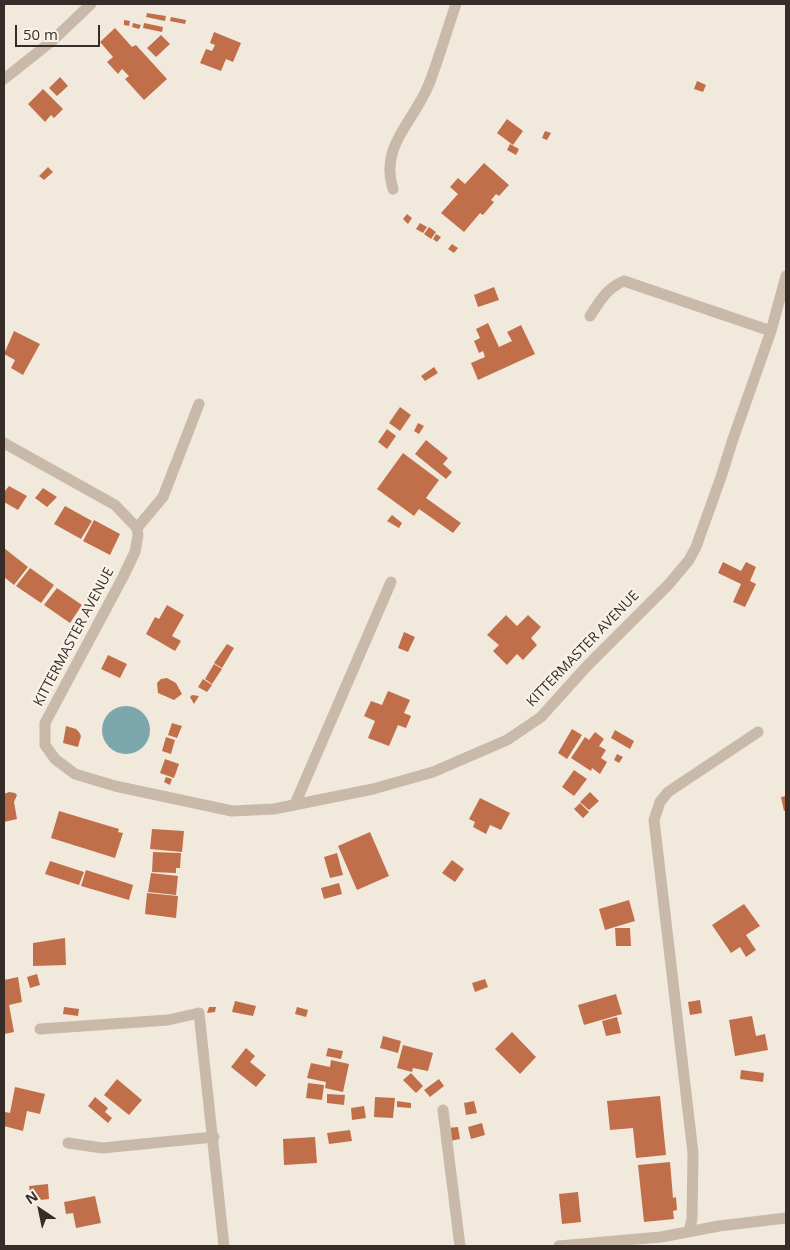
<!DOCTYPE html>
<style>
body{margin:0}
#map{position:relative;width:790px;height:1250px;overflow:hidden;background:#f1e9dc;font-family:"Open Sans",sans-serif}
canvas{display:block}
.frame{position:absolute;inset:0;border:5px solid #362d28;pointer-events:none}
.north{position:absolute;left:15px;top:1185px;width:50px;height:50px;-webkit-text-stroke:4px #f9f2e8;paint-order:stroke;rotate:326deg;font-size:14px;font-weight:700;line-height:20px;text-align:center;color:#362d28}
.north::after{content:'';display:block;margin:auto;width:18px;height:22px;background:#362d28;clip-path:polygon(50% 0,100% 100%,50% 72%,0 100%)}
.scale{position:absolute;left:15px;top:25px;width:85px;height:22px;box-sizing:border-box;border:2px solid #362d28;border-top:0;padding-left:6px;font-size:15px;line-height:18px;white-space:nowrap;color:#362d28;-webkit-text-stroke:4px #f9f2e8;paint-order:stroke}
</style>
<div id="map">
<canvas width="790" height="1250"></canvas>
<div class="frame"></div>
<div class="north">N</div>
<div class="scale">50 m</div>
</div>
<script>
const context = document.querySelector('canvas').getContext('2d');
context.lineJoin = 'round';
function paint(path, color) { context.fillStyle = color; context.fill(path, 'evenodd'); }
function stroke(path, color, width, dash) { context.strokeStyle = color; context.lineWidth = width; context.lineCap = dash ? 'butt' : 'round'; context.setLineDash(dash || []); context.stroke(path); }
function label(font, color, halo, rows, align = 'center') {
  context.font = font + ' "Open Sans",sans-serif'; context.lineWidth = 4.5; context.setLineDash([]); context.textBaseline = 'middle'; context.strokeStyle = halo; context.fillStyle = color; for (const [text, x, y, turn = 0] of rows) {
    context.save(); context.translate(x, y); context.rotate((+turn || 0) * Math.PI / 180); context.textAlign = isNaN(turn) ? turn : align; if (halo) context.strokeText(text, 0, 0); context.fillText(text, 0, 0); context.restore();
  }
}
paint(new Path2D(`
 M102 730a24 24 0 1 1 48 0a24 24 0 1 1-48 0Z`), '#7ca8ad');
paint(new Path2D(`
 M 147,13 L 166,16 L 165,21 L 146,17 Z
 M 171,17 L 186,20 L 185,24 L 170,21 Z
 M 124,20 L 130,21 L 129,26 L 124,25 Z
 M 133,23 L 141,25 L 139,29 L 132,27 Z
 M 144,23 L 163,27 L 162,32 L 143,28 Z
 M 115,28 L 132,47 L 136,45 L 167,79 L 144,100 L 125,79 L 129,76 L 122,69 L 118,74 L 107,62 L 113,57 L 100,42 Z
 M 214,32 L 241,43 L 233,62 L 226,59 L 221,71 L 200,63 L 206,49 L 212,51 L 215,45 L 210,43 Z
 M 161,35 L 170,44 L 156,57 L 147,48 Z
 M 60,77 L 68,86 L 57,96 L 49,88 Z
 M 697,81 L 706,85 L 703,92 L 694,89 Z
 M 43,89 L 63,109 L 54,118 L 51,115 L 45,122 L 28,104 Z
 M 507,119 L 523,131 L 513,145 L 497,133 Z
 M 545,131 L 551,133 L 547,140 L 542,138 Z
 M 510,144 L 519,149 L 516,155 L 507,150 Z
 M 484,163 L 509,185 L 499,196 L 496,194 L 491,200 L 494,202 L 483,215 L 480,213 L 464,232 L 441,213 L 458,194 L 450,187 L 458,178 L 465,184 Z
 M 48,167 L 53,172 L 44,180 L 39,176 Z
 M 407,214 L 412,218 L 408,224 L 403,219 Z
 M 420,223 L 427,227 L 423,233 L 416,229 Z
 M 429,227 L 436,232 L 431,239 L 424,234 Z
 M 436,234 L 441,237 L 437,242 L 433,239 Z
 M 452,244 L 458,248 L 454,253 L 448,249 Z
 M 494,287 L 499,300 L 478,307 L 474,295 Z
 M 488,323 L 499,347 L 512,341 L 507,332 L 521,325 L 535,354 L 478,380 L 471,363 L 485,357 L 483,351 L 479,353 L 474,341 L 480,338 L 476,329 Z
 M 14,331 L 40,344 L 23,375 L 11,368 L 15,360 L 4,354 Z
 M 434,367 L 438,373 L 425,381 L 421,376 Z
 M 400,407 L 411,415 L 400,431 L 389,423 Z
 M 418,423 L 424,426 L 419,434 L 414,431 Z
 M 387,429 L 396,436 L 387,449 L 378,442 Z
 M 426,440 L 448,458 L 443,464 L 452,472 L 446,479 L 415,454 Z
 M 403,453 L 439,480 L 426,498 L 461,523 L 453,533 L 419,509 L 414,516 L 377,489 Z
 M 9,486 L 27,496 L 18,510 L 4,502 L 4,492 Z
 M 43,488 L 57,497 L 47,507 L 35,498 Z
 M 65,506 L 92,521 L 81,539 L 54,524 Z
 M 392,515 L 402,523 L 399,528 L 387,521 Z
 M 94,520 L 120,534 L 110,555 L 83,541 Z
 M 4,548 L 28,567 L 14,585 L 4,577 Z
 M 723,562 L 741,571 L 746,562 L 756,567 L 750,581 L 756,584 L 745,607 L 733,602 L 741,584 L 718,573 Z
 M 30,568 L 54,585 L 41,603 L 16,586 Z
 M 57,588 L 82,605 L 70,623 L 44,605 Z
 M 167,605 L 184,615 L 172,636 L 181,641 L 175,651 L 146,634 L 155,617 L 159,619 Z
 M 506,615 L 517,626 L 528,615 L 541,627 L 531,638 L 537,645 L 523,660 L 517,654 L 507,665 L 493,651 L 499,645 L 487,635 Z
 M 404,632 L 415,637 L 408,652 L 398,648 Z
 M 227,644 L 234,648 L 222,668 L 214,663 Z
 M 108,655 L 127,664 L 120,678 L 101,669 Z
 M 214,664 L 222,669 L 212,684 L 205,679 Z
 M 167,678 L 176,683 L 182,694 L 174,700 L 158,693 L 157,683 L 161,679 Z
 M 203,679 L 212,685 L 207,692 L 198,687 Z
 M 388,691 L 410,700 L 404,713 L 411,716 L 406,728 L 398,725 L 389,746 L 368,738 L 375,721 L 364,716 L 371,701 L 382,705 Z
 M 192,695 L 199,696 L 194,704 L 190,697 Z
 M 172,723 L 182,726 L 177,738 L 168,735 Z
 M 66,726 L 76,729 L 79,732 L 81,736 L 78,747 L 63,743 Z
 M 572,729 L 582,735 L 567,759 L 558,753 Z
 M 615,730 L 634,741 L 630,749 L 611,738 Z
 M 595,732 L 604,739 L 599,746 L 606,750 L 601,758 L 607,762 L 600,774 L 592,768 L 591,771 L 571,758 L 585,737 L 589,740 Z
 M 166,737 L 175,740 L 171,754 L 162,751 Z
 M 617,754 L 623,757 L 619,763 L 614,760 Z
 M 165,759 L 179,764 L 174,778 L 160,773 Z
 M 574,770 L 587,779 L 574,796 L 562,787 Z
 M 166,777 L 172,779 L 170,785 L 164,782 Z
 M 9,792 L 15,793 L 17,795 L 14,802 L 17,819 L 4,822 L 4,794 Z
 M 590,792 L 599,801 L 589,810 L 580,802 Z
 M 786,796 L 786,810 L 784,811 L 781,797 Z
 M 480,798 L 510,813 L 501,830 L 490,825 L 486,834 L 473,827 L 475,822 L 469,819 Z
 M 580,803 L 589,812 L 583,818 L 574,809 Z
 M 59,811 L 119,829 L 118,832 L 123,833 L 115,858 L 51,838 Z
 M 152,829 L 184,831 L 182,852 L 150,849 Z
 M 370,832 L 389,876 L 357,890 L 338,846 Z
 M 153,852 L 181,853 L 180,868 L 176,868 L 176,873 L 152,872 Z
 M 337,853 L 343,875 L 330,878 L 324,857 Z
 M 452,860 L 464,869 L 455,882 L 442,873 Z
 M 50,861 L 84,872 L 79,885 L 45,874 Z
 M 86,870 L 133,885 L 129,900 L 81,886 Z
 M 151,873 L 178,876 L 176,895 L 148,892 Z
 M 339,883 L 342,894 L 324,899 L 321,888 Z
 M 147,893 L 178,896 L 176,918 L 145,914 Z
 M 629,900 L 635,921 L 605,930 L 599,909 Z
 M 744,904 L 760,926 L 746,935 L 756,950 L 746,957 L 740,947 L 731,953 L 712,925 Z
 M 615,928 L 630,928 L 631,946 L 616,946 Z
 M 65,938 L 66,965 L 33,966 L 33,943 Z
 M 37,974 L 40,985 L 30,988 L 27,977 Z
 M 18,977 L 22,1002 L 9,1005 L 14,1032 L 4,1034 L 4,980 Z
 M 485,979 L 488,987 L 475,992 L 472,983 Z
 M 616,994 L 622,1014 L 584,1025 L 578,1005 Z
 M 700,1000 L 702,1013 L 690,1015 L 688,1002 Z
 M 235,1001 L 256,1006 L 253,1016 L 232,1012 Z
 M 64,1007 L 79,1009 L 78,1016 L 63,1014 Z
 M 209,1007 L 216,1007 L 215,1012 L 207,1013 Z
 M 297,1007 L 308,1010 L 306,1017 L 295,1014 Z
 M 752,1016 L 756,1036 L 765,1034 L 768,1050 L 735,1056 L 729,1020 Z
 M 617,1017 L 621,1033 L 606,1036 L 602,1021 Z
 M 512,1032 L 536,1057 L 520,1074 L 495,1049 Z
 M 383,1036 L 401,1041 L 398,1053 L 380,1048 Z
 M 403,1045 L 433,1053 L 428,1071 L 413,1068 L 412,1072 L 397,1068 Z
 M 246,1048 L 255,1056 L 250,1062 L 266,1075 L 256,1087 L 231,1067 Z
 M 328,1048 L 343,1051 L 341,1059 L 326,1056 Z
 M 331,1060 L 349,1064 L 343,1092 L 325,1088 L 326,1082 L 307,1078 L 311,1063 L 330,1067 Z
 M 741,1070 L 764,1073 L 763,1082 L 740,1079 Z
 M 411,1073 L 423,1086 L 416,1093 L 403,1080 Z
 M 117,1079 L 142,1100 L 129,1115 L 104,1095 Z
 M 439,1079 L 444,1086 L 430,1097 L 424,1090 Z
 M 308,1083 L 324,1085 L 322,1100 L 306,1098 Z
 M 15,1087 L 45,1094 L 40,1114 L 27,1111 L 23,1131 L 4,1126 L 5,1112 L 10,1113 Z
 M 327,1094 L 345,1095 L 344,1105 L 327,1103 Z
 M 660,1096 L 666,1155 L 636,1158 L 633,1128 L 610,1130 L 607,1101 Z
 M 95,1097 L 108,1108 L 105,1112 L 112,1118 L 108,1123 L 88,1106 Z
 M 375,1097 L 395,1098 L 393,1118 L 374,1117 Z
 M 397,1101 L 411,1103 L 411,1108 L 397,1107 Z
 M 474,1101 L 477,1113 L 466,1115 L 464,1103 Z
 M 364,1106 L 366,1118 L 352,1120 L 351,1108 Z
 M 482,1123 L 485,1135 L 471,1139 L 468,1127 Z
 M 458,1127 L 460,1139 L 450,1141 L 448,1128 Z
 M 350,1130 L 352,1141 L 329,1144 L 327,1133 Z
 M 315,1137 L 317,1163 L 284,1165 L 283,1139 Z
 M 670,1162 L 673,1198 L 676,1197 L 677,1210 L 673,1211 L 674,1219 L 644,1222 L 638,1165 Z
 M 48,1184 L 49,1199 L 31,1201 L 29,1186 Z
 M 578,1192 L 581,1222 L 562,1224 L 559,1194 Z
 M 95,1196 L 101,1223 L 76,1228 L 73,1213 L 66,1214 L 64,1202 Z`), '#c16f4a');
stroke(new Path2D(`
 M 4,79 L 52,41 L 91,4
 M 393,189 C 379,146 414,122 429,84 C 439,58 447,30 456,4
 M 590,316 C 600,301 607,288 624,281 L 771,331
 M 4,443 L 115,505 L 137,528 L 138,535 L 135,552 L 123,577 L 45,723 L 45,745 L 55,759 L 75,774 L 115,786 L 232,811 L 274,809 L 373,789 L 433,772 L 507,740 L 541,717 L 587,666 L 669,584 L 689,560 L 696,547 L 721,477 L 733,439 L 771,331 L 786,276
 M 137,528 L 163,497 L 199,404
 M 295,804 L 391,582
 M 40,1029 L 168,1020 L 199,1013 L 224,1246
 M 443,1110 L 460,1246
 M 68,1143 L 102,1148 L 214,1137
 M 689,1231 L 692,1219 L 693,1153 L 654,820 L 660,802 L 668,792 L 758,732
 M 559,1246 L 661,1237 L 719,1226 L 786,1218`), '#c9b9a8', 11);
label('14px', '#362d28', '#f9f2e8', [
 ["KITTERMASTER AVENUE",74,637,-62],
 ["KITTERMASTER AVENUE",583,649,-46]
]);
</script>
